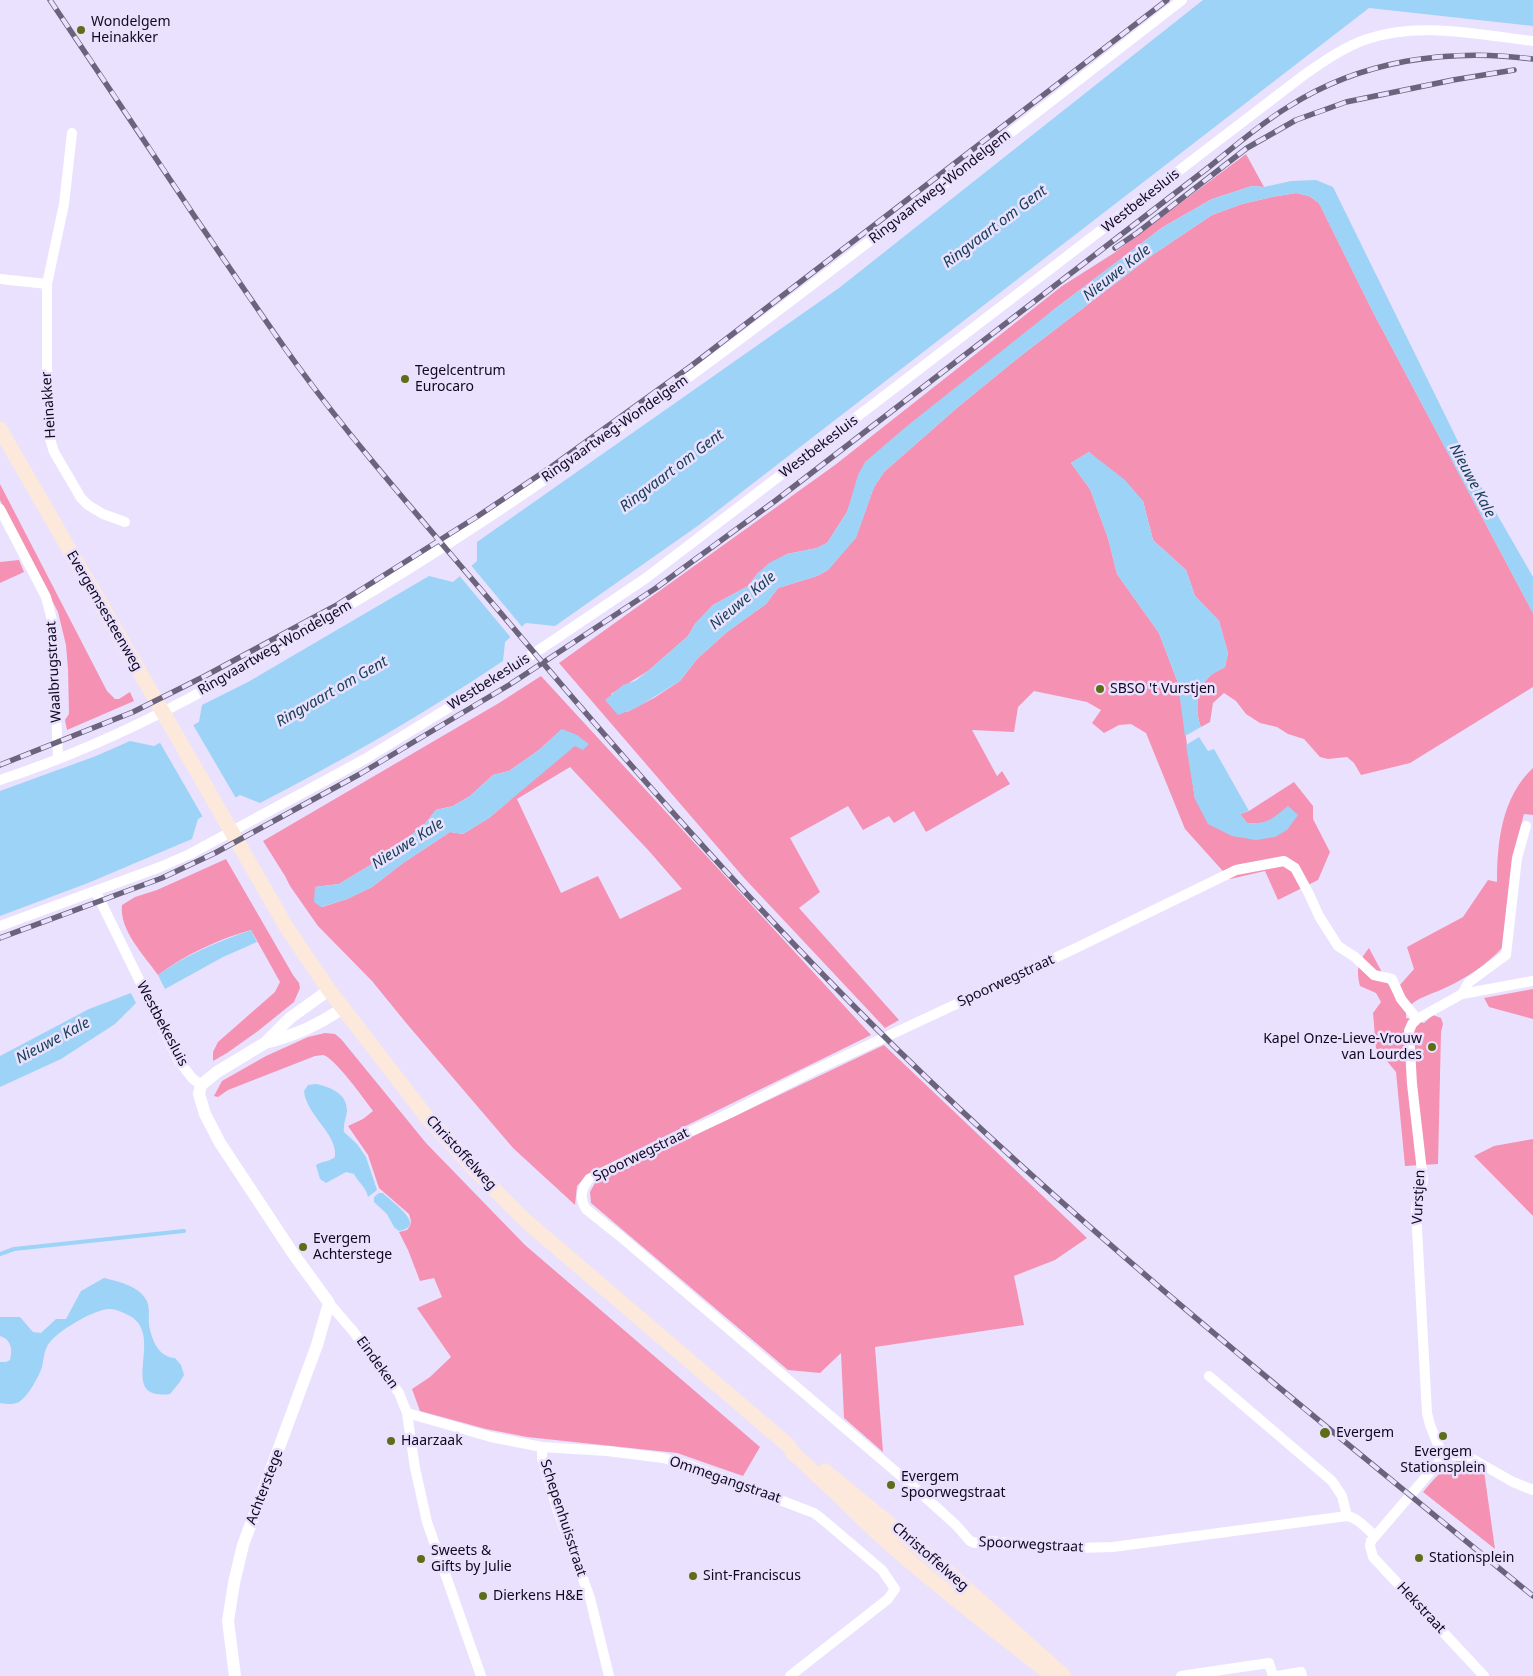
<!DOCTYPE html>
<style>
body{margin:0}
canvas{display:block;background:#e9e1fd}
</style>
<canvas width="1533" height="1676"></canvas>
<script>
const context = document.querySelector('canvas').getContext('2d');
context.lineJoin = 'round';
function paint(path, color) { context.fillStyle = color; context.fill(path, 'evenodd'); }
function stroke(path, color, width, dash) { context.strokeStyle = color; context.lineWidth = width; context.lineCap = dash ? 'butt' : 'round'; context.setLineDash(dash || []); context.stroke(path); }
function label(font, color, halo, rows, align = 'center') {
  context.font = font + ' "Noto Sans",sans-serif'; context.lineWidth = 5; context.setLineDash([]); context.textBaseline = 'middle'; context.strokeStyle = halo; context.fillStyle = color; for (const [text, x, y, turn = 0] of rows) {
    context.save(); context.translate(x, y); context.rotate((+turn || 0) * Math.PI / 180); context.textAlign = isNaN(turn) ? turn : align; if (halo) context.strokeText(text, 0, 0); context.fillText(text, 0, 0); context.restore();
  }
}
paint(new Path2D(`
 M 1246,154 L 1264,187 L 1252,186 L 1212,199 L 1163,227 L 1052,311 L 853,495 L 847,512 L 827,543 L 817,548 L 787,554 L 758,573 L 748,586 L 713,605 L 695,624 L 688,636 L 648,671 L 611,694 L 627,712 L 654,698 L 680,681 L 697,659 L 727,632 L 766,604 L 778,588 L 817,576 L 828,570 L 856,537 L 874,487 L 884,472 L 958,407 L 1018,358 L 1151,256 L 1212,215 L 1242,204 L 1272,197 L 1296,193 L 1309,196 L 1319,203 L 1373,312 L 1533,613 L 1533,687 L 1410,763 L 1361,775 L 1354,763 L 1347,757 L 1328,759 L 1320,757 L 1304,739 L 1288,734 L 1277,727 L 1260,723 L 1246,714 L 1236,701 L 1224,693 L 1213,703 L 1210,722 L 1201,727 C 1195,712 1196,691 1208,678 C 1212,673 1220,670 1225,667 L 1228,653 L 1219,621 L 1195,596 L 1186,570 L 1153,540 L 1143,501 L 1089,452 L 1071,463 L 1090,489 L 1108,538 L 1117,574 L 1159,633 L 1178,683 L 1195,799 L 1256,840 L 1270,820 L 1261,824 L 1247,823 L 1240,814 L 1249,811 L 1294,782 L 1313,806 L 1313,819 L 1330,852 L 1318,880 L 1278,900 L 1265,871 L 1230,879 L 1185,829 L 1146,733 L 1131,724 L 1119,725 L 1104,733 L 1092,723 L 1101,710 L 1087,702 L 1034,691 L 1018,707 L 1014,732 L 972,730 L 997,776 L 1002,771 L 1010,784 L 926,832 L 914,811 L 894,823 L 889,816 L 863,830 L 848,806 L 790,838 L 820,892 L 799,908 L 899,1020 L 885,1028 L 745,879 L 559,663 L 835,465 L 1062,286 L 1114,253 Z
 M 0,484 L 107,691 L 115,699 L 119,699 L 130,692 L 134,701 L 67,730 L 65,720 L 69,714 L 68,669 L 66,645 L 58,612 L 0,500 Z
 M 19,560 L 24,572 L 0,583 L 0,562 Z
 M 541,676 L 871,1035 L 588,1174 L 577,1186 L 575,1205 L 513,1148 L 407,1024 L 372,981 L 318,926 L 290,886 L 285,876 L 263,841 L 499,703 ZM 562,729 L 509,801 L 489,818 L 463,834 L 450,832 L 403,863 L 372,887 L 347,899 L 322,907 L 315,887 L 339,884 L 377,861 L 423,826 L 436,810 L 453,806 L 470,796 L 493,775 L 509,771 L 539,750 ZM 570,767 L 649,851 L 682,889 L 620,919 L 598,876 L 561,893 L 517,799 Z
 M 1533,768 L 1533,815 L 1524,814 L 1512,861 L 1502,948 C 1486,965 1468,977 1447,987 C 1433,994 1417,997 1406,1009 L 1406,1018 L 1424,1023 L 1433,1015 L 1441,1018 L 1443,1024 L 1441,1032 L 1438,1164 L 1405,1166 L 1396,1072 L 1376,1048 L 1373,1013 L 1381,1002 L 1376,993 L 1360,986 C 1356,968 1358,962 1369,948 L 1393,993 L 1414,969 L 1407,947 L 1463,917 L 1488,880 L 1497,882 C 1497,841 1502,797 1533,768 Z
 M 226,859 L 293,975 L 299,983 L 300,988 L 294,1002 L 258,1031 L 227,1053 L 213,1061 L 213,1052 L 218,1042 L 275,992 L 280,982 L 251,930 C 218,939 185,955 158,975 C 144,955 119,930 122,905 L 135,897 L 157,890 Z
 M 1533,989 L 1533,1019 L 1489,1007 L 1484,998 Z
 M 325,1033 L 335,1034 L 341,1039 L 426,1143 L 525,1245 L 760,1447 L 743,1476 L 677,1453 L 527,1437 L 486,1429 L 420,1411 L 412,1389 L 430,1377 L 451,1357 L 417,1308 L 442,1297 L 434,1278 L 420,1281 L 408,1250 L 399,1232 L 407,1230 L 410,1226 L 411,1221 L 409,1214 L 379,1188 L 368,1155 L 348,1126 L 363,1119 L 373,1111 C 365,1100 334,1057 323,1055 C 321,1055 318,1056 315,1056 L 228,1090 L 218,1097 L 214,1096 L 222,1081 L 266,1056 L 308,1037 Z
 M 884,1045 L 1087,1238 L 1055,1260 L 1014,1276 L 1024,1325 L 875,1347 L 883,1452 L 844,1418 L 841,1353 L 820,1373 L 788,1370 L 591,1203 L 590,1192 L 595,1183 Z
 M 1533,1139 L 1533,1216 L 1474,1156 L 1494,1146 Z
 M 1459,1460 L 1470,1462 L 1484,1471 L 1495,1549 L 1423,1492 C 1434,1479 1444,1467 1459,1460 Z`), '#f592b3');
paint(new Path2D(`
 M 1203,0 L 1533,0 L 1533,26 L 1369,8 L 699,525 L 555,626 L 526,623 L 505,642 L 503,661 C 426,713 343,760 260,803 L 240,795 L 198,819 L 192,839 L 88,883 L 0,916 L 0,791 L 96,756 L 130,741 L 154,746 L 199,722 L 202,705 L 248,682 L 429,576 L 453,582 L 477,561 L 477,542 L 839,288 Z
 M 1316,180 L 1333,187 L 1475,476 L 1533,577 L 1533,613 L 1373,312 L 1319,203 L 1309,196 L 1296,193 L 1272,197 L 1242,204 L 1212,215 L 1151,256 L 1018,358 L 958,407 L 884,472 L 874,487 L 856,538 L 828,570 L 817,576 L 778,588 L 766,604 L 727,632 L 697,659 L 680,681 L 636,708 L 618,715 L 605,700 L 623,685 L 635,681 L 648,671 L 688,636 L 695,624 L 713,605 L 748,586 L 758,573 L 769,563 L 787,554 L 817,548 L 827,543 L 847,512 L 858,475 L 865,462 L 907,426 L 1052,311 L 1163,227 L 1212,199 L 1252,186 L 1264,187 L 1291,181 Z
 M 1089,452 L 1125,480 L 1143,501 L 1153,540 L 1186,570 L 1195,596 L 1219,621 L 1228,653 L 1225,667 C 1220,670 1213,673 1208,678 C 1196,691 1195,712 1201,727 L 1185,736 L 1178,683 L 1159,633 L 1117,574 L 1108,538 L 1090,489 L 1071,463 Z
 M 562,729 L 577,735 L 589,744 L 583,750 L 575,746 L 489,818 L 463,834 L 450,832 L 403,863 L 372,887 L 347,899 L 321,907 L 314,902 L 315,887 L 339,884 L 377,861 L 423,826 L 436,810 L 453,806 L 470,796 L 493,775 L 509,771 L 539,750 Z
 M 1199,737 L 1208,751 L 1214,749 L 1249,811 L 1240,814 L 1247,823 C 1267,825 1273,818 1288,806 L 1298,815 L 1287,830 L 1275,837 L 1256,840 L 1232,836 L 1208,824 L 1195,799 L 1186,745 Z
 M 251,930 L 257,942 L 223,957 L 165,989 L 158,975 C 187,954 217,942 251,930 Z
 M 131,993 L 136,1003 L 115,1024 L 61,1059 L 0,1087 L 0,1056 L 89,1009 Z
 M 316,1084 C 330,1087 347,1093 347,1111 C 346,1119 343,1124 344,1132 L 357,1144 L 366,1157 L 377,1190 L 368,1197 C 366,1187 358,1182 354,1174 L 346,1172 L 326,1183 L 320,1179 L 316,1165 C 322,1161 329,1162 335,1157 C 338,1134 306,1115 304,1091 L 308,1085 Z
 M 379,1193 L 383,1193 C 390,1201 429,1226 399,1231 L 394,1227 L 387,1214 L 374,1202 L 374,1197 Z
 M 104,1278 C 117,1281 138,1286 145,1298 C 151,1306 148,1316 149,1325 C 152,1340 158,1357 175,1358 L 181,1365 L 184,1375 L 179,1383 L 170,1394 C 114,1401 168,1334 128,1315 C 122,1312 116,1309 110,1309 C 96,1308 58,1331 50,1342 C 44,1349 44,1358 42,1367 C 38,1378 29,1395 19,1402 C 13,1405 6,1404 0,1403 L 0,1362 L 6,1362 L 10,1360 C 13,1350 11,1339 0,1336 L 0,1317 L 20,1317 L 33,1332 L 41,1333 L 56,1319 L 66,1319 L 81,1291 Z`), '#9ed3f8');
paint(new Path2D(`
 M 470,564 L 523,628 L 512,639 L 458,574 Z
 M 192,723 L 237,800 L 204,819 L 159,741 Z`), '#e9e1fd');
stroke(new Path2D(`
 M 0,1254 L 14,1249 L 184,1231`), '#9ed3f8', 4);
stroke(new Path2D(`
 M 72,133 L 64,204 L 47,284 L 47,367 L 50,439 L 54,452 L 81,498 L 88,505 L 103,514 L 125,522
 M 0,279 L 47,284
 M 0,509 L 46,597 L 52,620 L 58,757
 M 0,780 C 61,760 127,731 184,701 C 228,678 270,651 314,626 C 487,526 649,409 808,288 C 934,193 1058,96 1182,0
 M 96,892 L 179,1061 L 192,1078 L 201,1085
 M 0,926 L 160,867 L 190,854 L 365,759 L 499,677 L 646,578 L 1304,75 C 1324,61 1344,47 1367,39 C 1419,21 1480,35 1533,41
 M 1462,994 L 1469,982 L 1506,955 L 1517,858 L 1526,826
 M 329,1303 L 353,1331 L 399,1393 L 407,1413 L 415,1468 L 427,1522 L 481,1676
 M 1209,1376 L 1332,1481 L 1342,1496 L 1347,1516
 M 407,1413 L 491,1437 L 542,1447 L 607,1451 L 663,1458 L 688,1465 L 814,1513 L 822,1519 L 882,1570 L 895,1589 L 888,1599 L 790,1676
 M 542,1447 L 542,1458 L 557,1508 L 590,1598 L 609,1676
 M 1443,1457 L 1430,1425 L 1427,1413 L 1416,1210 L 1423,1180 L 1412,1084 L 1409,1031 L 1412,1024 L 1417,1019 L 1462,994 L 1533,981
 M 1375,1536 C 1366,1528 1358,1518 1347,1516 L 1113,1547 L 1076,1548 L 988,1541 L 975,1543 L 970,1541 L 956,1525 L 915,1488 L 621,1237 L 586,1209 C 579,1198 581,1189 589,1179 L 730,1113 L 811,1072 L 1074,949 L 1236,870 L 1284,861 L 1295,868 L 1309,894 L 1319,916 L 1338,946 L 1355,957 L 1374,975 L 1392,979 L 1401,999 L 1417,1019
 M 1181,1676 L 1269,1663 L 1273,1676
 M 1277,1676 L 1301,1672 L 1302,1676
 M 1484,1676 L 1373,1557 L 1370,1546 L 1371,1541 L 1443,1457 L 1452,1455 L 1469,1457 L 1513,1482 L 1533,1490`), '#fff', 10);
stroke(new Path2D(`
 M 265,1043 C 296,1035 316,1026 343,1008
 M 235,1676 L 228,1621 L 234,1583 L 243,1545 L 317,1345 L 329,1303 L 292,1252 L 220,1143 L 205,1114 L 199,1094 L 201,1085 L 217,1072 L 265,1043 L 290,1018 L 329,990`), '#fff', 12);
stroke(new Path2D(`
 M 0,429 L 287,928 L 329,990 L 426,1116 L 476,1171 L 526,1221 L 789,1446 L 792,1452 C 827,1483 858,1516 893,1547 C 944,1592 999,1634 1053,1676
 M 825,1471 L 949,1573 L 1064,1676`), '#fce9db', 15);
const rail = new Path2D(`
 M 50,0 C 99,73 148,146 197,220 C 230,268 262,317 297,365 C 359,450 431,530 499,611 C 627,763 757,912 899,1051 C 1099,1246 1318,1419 1533,1596
 M 1115,248 L 1137,233 L 1247,148 L 1296,120 L 1346,102 L 1453,80 L 1514,70
 M 0,765 L 133,712 L 205,676 L 335,606 L 478,516 L 551,467 L 691,366 L 1167,0
 M 0,938 L 162,878 L 215,853 L 360,774 L 509,685 L 656,588 L 775,501 L 1209,167 C 1235,146 1260,124 1288,107 C 1361,60 1448,48 1533,59`);
stroke(rail, '#6c647d', 5.5);
stroke(rail, '#e9e1fd', 4, [11]);
for (const [x, y, r, color] of [
 [81,30,5,"#5e6d17"],
 [405,379,5,"#5e6d17"],
 [1100,689,5,"#5e6d17"],
 [1432,1047,5,"#5e6d17"],
 [303,1247,5,"#5e6d17"],
 [1325,1433,6,"#5e6d17"],
 [1443,1436,5,"#5e6d17"],
 [391,1441,5,"#5e6d17"],
 [891,1485,5,"#5e6d17"],
 [1419,1558,5,"#5e6d17"],
 [421,1559,5,"#5e6d17"],
 [693,1576,5,"#5e6d17"],
 [483,1596,5,"#5e6d17"]
]) { const dot = new Path2D(); dot.arc(x, y, r, 0, 2 * Math.PI); context.fillStyle = color; context.fill(dot); stroke(dot, '#e9e1fd', 2); }
label('14px', '#11081f', '#e9e1fd', [
 ["Wondelgem",91,22],
 ["Heinakker",91,38],
 ["Tegelcentrum",415,371],
 ["Eurocaro",415,387],
 ["SBSO 't Vurstjen",1110,689],
 ["Kapel Onze-Lieve-Vrouw",1422,1039,"right"],
 ["van Lourdes",1422,1055,"right"],
 ["Evergem",313,1239],
 ["Achterstege",313,1255],
 ["Evergem",1336,1433],
 ["Haarzaak",401,1441],
 ["Evergem",1443,1452,"center"],
 ["Stationsplein",1443,1468,"center"],
 ["Evergem",901,1477],
 ["Spoorwegstraat",901,1493],
 ["Sweets &",431,1551],
 ["Gifts by Julie",431,1567],
 ["Stationsplein",1429,1558],
 ["Sint-Franciscus",703,1576],
 ["Dierkens H&E",493,1596]
], 'left');
label('14px', '#11081f', '#e9e1fd', [
 ["Ringvaartweg-Wondelgem",940,187,-38],
 ["Westbekesluis",1141,201,-38],
 ["Heinakker",49,405,-94],
 ["Ringvaartweg-Wondelgem",615,429,-35],
 ["Westbekesluis",819,447,-37],
 ["Evergemsesteenweg",104,611,60],
 ["Ringvaartweg-Wondelgem",275,648,-30],
 ["Waalbrugstraat",54,672,-93],
 ["Westbekesluis",489,682,-32],
 ["Spoorwegstraat",1006,981,-25],
 ["Westbekesluis",162,1024,62],
 ["Christoffelweg",461,1153,47],
 ["Spoorwegstraat",641,1155,-26],
 ["Vurstjen",1419,1197,-87],
 ["Eindeken",377,1363,54],
 ["Ommegangstraat",725,1480,19],
 ["Achterstege",265,1487,-69],
 ["Schepenhuisstraat",563,1518,72],
 ["Spoorwegstraat",1031,1545,3],
 ["Christoffelweg",930,1557,41],
 ["Hekstraat",1421,1608,47]
]);
label('italic 15px', '#174058', '#e9e1fd', [
 ["Ringvaart om Gent",995,227,-37],
 ["Nieuwe Kale",1117,273,-38],
 ["Ringvaart om Gent",672,471,-37],
 ["Nieuwe Kale",1472,481,62],
 ["Nieuwe Kale",743,601,-40],
 ["Ringvaart om Gent",332,692,-30],
 ["Nieuwe Kale",408,844,-32],
 ["Nieuwe Kale",53,1041,-28]
]);
</script>
